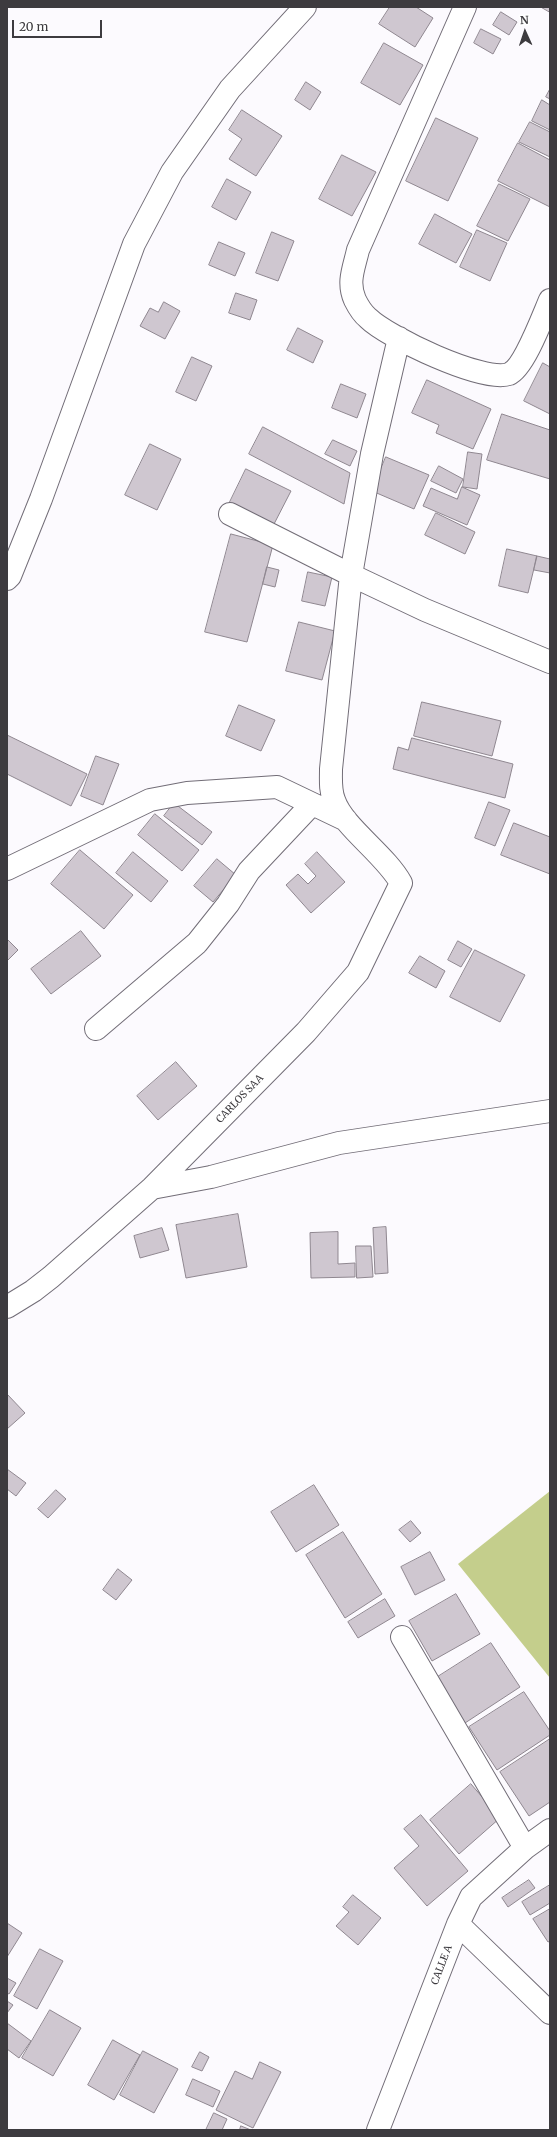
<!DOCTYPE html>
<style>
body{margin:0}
#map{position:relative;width:557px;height:2137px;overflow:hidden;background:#fcfafe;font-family:Merriweather,serif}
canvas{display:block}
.frame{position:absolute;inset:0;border:8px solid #3d3b3f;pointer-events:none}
.north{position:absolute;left:505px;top:12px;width:40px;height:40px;-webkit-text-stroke:3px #fff;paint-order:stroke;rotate:357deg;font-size:11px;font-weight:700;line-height:16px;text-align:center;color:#3d3b3f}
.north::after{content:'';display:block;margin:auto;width:14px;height:18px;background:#3d3b3f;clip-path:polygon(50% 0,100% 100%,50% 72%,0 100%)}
.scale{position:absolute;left:12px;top:20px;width:90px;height:18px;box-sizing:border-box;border:2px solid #3d3b3f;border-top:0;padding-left:5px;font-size:12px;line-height:14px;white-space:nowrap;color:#3d3b3f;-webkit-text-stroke:3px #fff;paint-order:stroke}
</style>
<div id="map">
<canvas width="557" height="2137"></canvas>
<div class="frame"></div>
<div class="north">N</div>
<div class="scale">20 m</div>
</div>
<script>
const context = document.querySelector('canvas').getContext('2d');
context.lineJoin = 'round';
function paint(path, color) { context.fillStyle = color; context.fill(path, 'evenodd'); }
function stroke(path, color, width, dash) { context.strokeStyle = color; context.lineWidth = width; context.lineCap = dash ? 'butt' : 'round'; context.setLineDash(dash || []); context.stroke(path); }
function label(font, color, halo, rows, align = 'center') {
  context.font = font + ' Merriweather,serif'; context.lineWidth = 3; context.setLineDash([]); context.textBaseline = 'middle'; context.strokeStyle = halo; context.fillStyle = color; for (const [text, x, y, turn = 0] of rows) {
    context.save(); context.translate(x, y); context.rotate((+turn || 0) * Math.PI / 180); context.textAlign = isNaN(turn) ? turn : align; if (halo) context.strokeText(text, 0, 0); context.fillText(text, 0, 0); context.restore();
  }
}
paint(new Path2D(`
 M 550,1491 L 550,1678 L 458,1564 Z`), '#c4ce8c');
const building = new Path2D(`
 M 390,7 L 416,7 L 433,18 L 415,47 L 379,24 Z
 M 541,7 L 550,7 L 550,12 Z
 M 501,12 L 517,22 L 509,35 L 493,25 Z
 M 481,29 L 501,39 L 493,54 L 474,43 Z
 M 384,43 L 423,65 L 400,105 L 361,83 Z
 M 306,82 L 321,92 L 310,110 L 295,100 Z
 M 550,89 L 550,99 L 546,97 Z
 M 542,100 L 550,105 L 550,130 L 532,121 Z
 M 242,110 L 282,136 L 256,176 L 229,159 L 242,139 L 229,130 Z
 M 436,118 L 478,138 L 448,201 L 406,181 Z
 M 530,122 L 550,132 L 550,157 L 519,142 Z
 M 518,143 L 550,160 L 550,207 L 498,181 Z
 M 342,155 L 376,172 L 352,216 L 319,199 Z
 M 227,179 L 251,192 L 236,220 L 212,207 Z
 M 499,184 L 530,199 L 508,241 L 477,226 Z
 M 435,214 L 472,234 L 456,263 L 419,244 Z
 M 477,230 L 507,243 L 490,281 L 460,267 Z
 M 272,232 L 294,241 L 278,281 L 256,273 Z
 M 219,242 L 245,253 L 235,276 L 209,265 Z
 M 236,293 L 257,300 L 250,320 L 229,313 Z
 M 164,302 L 180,311 L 165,339 L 140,326 L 150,308 L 158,312 Z
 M 298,328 L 323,341 L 313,363 L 287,350 Z
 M 192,357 L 212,366 L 196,401 L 176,392 Z
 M 543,363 L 550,367 L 550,414 L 524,401 Z
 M 427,380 L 491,409 L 473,449 L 436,433 L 439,425 L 412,413 Z
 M 341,384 L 366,394 L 357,418 L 332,408 Z
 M 502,414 L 550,430 L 550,479 L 487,460 Z
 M 263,427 L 350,473 L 344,504 L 249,454 Z
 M 333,440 L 357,451 L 350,466 L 325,454 Z
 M 150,444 L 181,459 L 157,510 L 125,495 Z
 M 468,452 L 482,454 L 477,489 L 463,487 Z
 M 386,457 L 429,475 L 414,509 L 372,491 Z
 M 439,466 L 463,479 L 456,493 L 431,481 Z
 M 246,469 L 291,491 L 273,526 L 229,504 Z
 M 462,487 L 480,495 L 467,525 L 423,506 L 431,488 L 457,499 Z
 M 436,513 L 475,532 L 465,554 L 425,535 Z
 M 231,534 L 273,545 L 247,642 L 205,632 Z
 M 507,549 L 537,556 L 528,593 L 499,586 Z
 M 537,556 L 550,559 L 550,573 L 534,570 Z
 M 267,567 L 279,570 L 275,587 L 263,584 Z
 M 308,572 L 332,577 L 325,606 L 302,601 Z
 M 299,622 L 335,631 L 322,680 L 286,671 Z
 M 422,702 L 501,721 L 492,756 L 414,736 Z
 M 239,705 L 275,720 L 261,751 L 226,736 Z
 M 7,735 L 87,774 L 71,806 L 7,774 Z
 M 412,738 L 513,764 L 505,798 L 393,769 L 398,747 L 408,750 Z
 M 96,756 L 119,764 L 103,805 L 81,796 Z
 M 489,802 L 510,810 L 495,846 L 475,838 Z
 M 174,803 L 212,832 L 202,845 L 164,816 Z
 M 155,814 L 199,850 L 182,871 L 138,835 Z
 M 514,823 L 550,837 L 550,874 L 501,855 Z
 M 80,850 L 133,895 L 104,929 L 51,884 Z
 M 133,852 L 168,881 L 151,902 L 116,873 Z
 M 317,852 L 345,882 L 311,913 L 286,885 L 298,874 L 308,884 L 316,876 L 305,864 Z
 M 217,859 L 236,875 L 213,902 L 194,886 Z
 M 81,931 L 101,956 L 51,994 L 31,969 Z
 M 7,939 L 18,950 L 7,961 Z
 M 458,941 L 472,949 L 461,967 L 448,960 Z
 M 475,950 L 525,975 L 500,1022 L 450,997 Z
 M 420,956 L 445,971 L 436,988 L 409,973 Z
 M 176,1062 L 197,1086 L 158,1120 L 137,1096 Z
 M 238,1214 L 247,1267 L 186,1278 L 176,1225 Z
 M 386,1227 L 388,1273 L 375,1274 L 373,1228 Z
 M 162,1228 L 169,1250 L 140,1258 L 134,1236 Z
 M 338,1232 L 338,1264 L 355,1263 L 355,1277 L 311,1278 L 310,1233 Z
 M 356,1246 L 371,1246 L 373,1277 L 357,1278 Z
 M 7,1394 L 25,1413 L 7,1429 Z
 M 7,1469 L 26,1483 L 16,1496 L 7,1489 Z
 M 314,1485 L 339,1525 L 296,1552 L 271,1512 Z
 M 56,1490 L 66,1499 L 48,1518 L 38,1509 Z
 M 411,1521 L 421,1533 L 410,1542 L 399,1530 Z
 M 343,1532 L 382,1594 L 345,1618 L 306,1555 Z
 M 430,1552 L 445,1580 L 415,1595 L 401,1567 Z
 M 118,1569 L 132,1580 L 116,1600 L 103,1590 Z
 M 456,1594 L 480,1634 L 432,1661 L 409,1621 Z
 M 385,1599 L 395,1616 L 358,1638 L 348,1622 Z
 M 491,1643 L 520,1687 L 465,1723 L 436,1678 Z
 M 524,1692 L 550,1731 L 550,1735 L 497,1770 L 469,1727 Z
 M 550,1739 L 550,1802 L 529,1816 L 500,1772 Z
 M 471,1784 L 500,1818 L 459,1854 L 430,1820 Z
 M 421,1815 L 468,1871 L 427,1906 L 394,1868 L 419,1846 L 404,1829 Z
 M 529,1880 L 535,1888 L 508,1907 L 502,1898 Z
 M 550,1885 L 550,1903 L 530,1915 L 522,1902 Z
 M 353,1895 L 381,1918 L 358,1945 L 336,1926 L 349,1912 L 343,1907 Z
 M 550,1909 L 550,1941 L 548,1942 L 533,1919 Z
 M 7,1923 L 22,1933 L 7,1957 Z
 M 40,1949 L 63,1961 L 37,2009 L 14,1996 Z
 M 7,1978 L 16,1983 L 9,1994 L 7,1993 Z
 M 7,2001 L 13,2005 L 7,2013 Z
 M 50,2010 L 81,2028 L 53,2076 L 22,2058 Z
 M 7,2023 L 31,2041 L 19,2058 L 7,2049 Z
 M 113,2040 L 140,2055 L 114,2100 L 88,2085 Z
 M 143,2051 L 178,2069 L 154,2113 L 120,2095 Z
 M 200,2052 L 209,2057 L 202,2071 L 192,2067 Z
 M 260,2062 L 281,2072 L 253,2128 L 216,2110 L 235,2071 L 252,2079 Z
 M 193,2079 L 220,2091 L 213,2107 L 186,2095 Z
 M 214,2113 L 227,2119 L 222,2130 L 206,2130 Z
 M 241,2126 L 251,2130 L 240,2130 Z`);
paint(building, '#cfc7d0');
stroke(building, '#8f8790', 1);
const minor = new Path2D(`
 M 465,7 L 358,250 C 354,268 347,282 355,300 C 358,306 363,314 368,318 C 387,337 483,383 509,374 C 524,368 543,316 550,300
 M 230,514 L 351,575 L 425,610 L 550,662
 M 7,579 L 10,576 L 41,499 L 134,244 L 172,172 L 230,89 L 305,7
 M 7,869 L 150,800 L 187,793 L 277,787 L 346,820
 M 96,1029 L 197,943 L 228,904 L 249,871 L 312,804
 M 152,1188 L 211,1177 L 339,1143 L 550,1111
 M 7,1307 L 33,1291 L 51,1277 L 152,1188 L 306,1032 L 358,972 L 401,883 C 385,854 343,827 334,800 C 330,790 331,780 331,769 L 351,575 L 372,454 L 399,338
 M 402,1637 L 525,1848
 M 458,1924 L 550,2013
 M 378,2130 L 458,1924 L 471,1897 L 525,1848 L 550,1830`);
stroke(minor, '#726d77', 24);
stroke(minor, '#fff', 22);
label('10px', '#3d3b3f', '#fff', [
 ["CARLOS SAA",240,1099,-46],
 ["CALLE A",442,1965,-69]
]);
</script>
